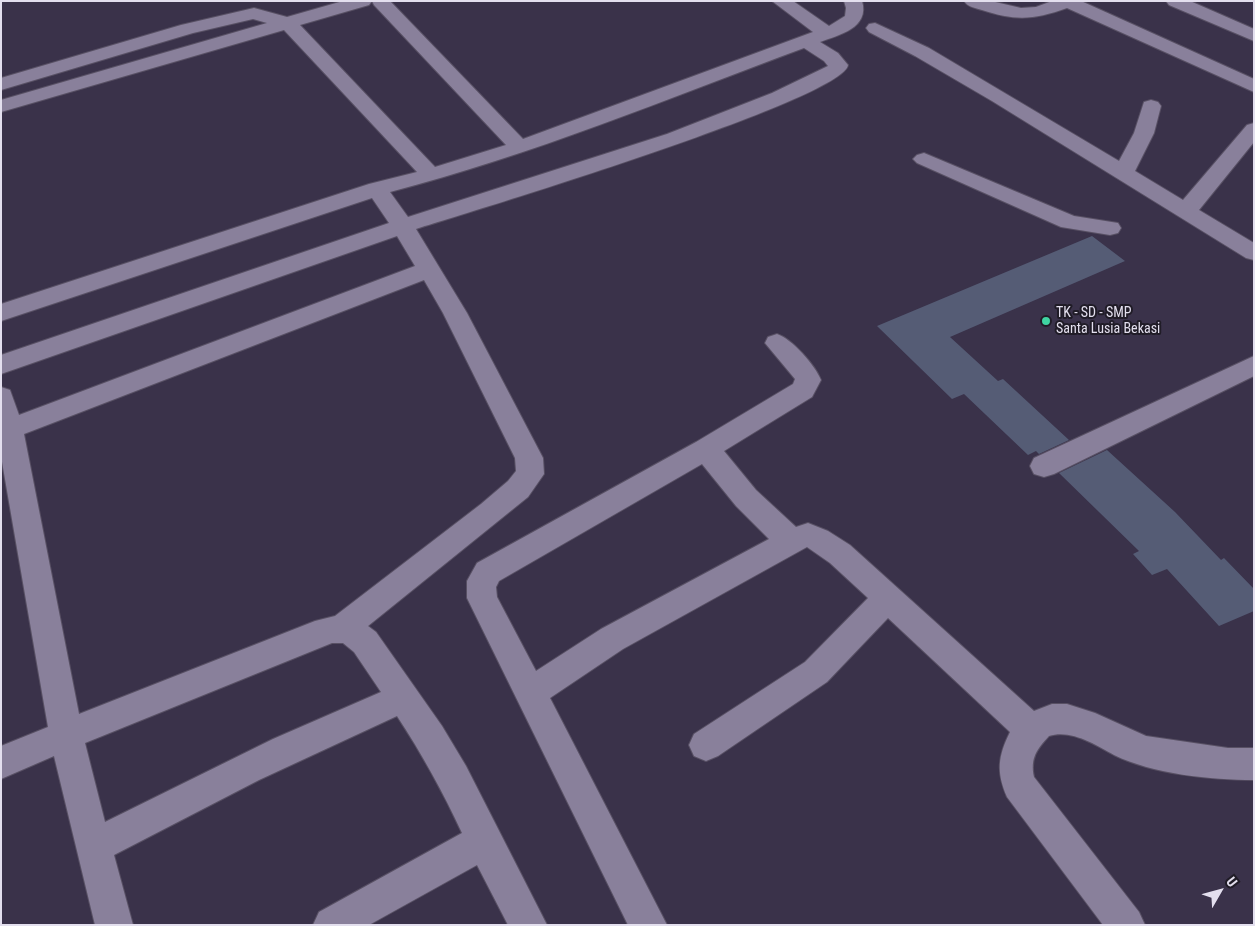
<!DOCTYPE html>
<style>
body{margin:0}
#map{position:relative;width:1255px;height:926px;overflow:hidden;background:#3a324a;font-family:"Roboto Condensed",sans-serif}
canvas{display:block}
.frame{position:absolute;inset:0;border:2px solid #e3dfee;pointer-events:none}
.north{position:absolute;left:1195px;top:866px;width:50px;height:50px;-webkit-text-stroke:4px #201c27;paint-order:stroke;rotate:52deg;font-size:14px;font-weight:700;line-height:20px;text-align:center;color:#e3dfee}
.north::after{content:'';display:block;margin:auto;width:18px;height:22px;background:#e3dfee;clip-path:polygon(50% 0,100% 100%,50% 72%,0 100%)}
</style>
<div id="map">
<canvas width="1255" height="926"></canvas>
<div class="frame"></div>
<div class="north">U</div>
</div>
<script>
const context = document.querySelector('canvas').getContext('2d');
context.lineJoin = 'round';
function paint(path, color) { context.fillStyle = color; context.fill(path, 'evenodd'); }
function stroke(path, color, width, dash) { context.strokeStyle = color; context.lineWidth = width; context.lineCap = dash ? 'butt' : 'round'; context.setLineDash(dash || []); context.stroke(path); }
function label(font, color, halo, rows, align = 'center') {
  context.font = font + ' "Roboto Condensed",sans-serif'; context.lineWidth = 4; context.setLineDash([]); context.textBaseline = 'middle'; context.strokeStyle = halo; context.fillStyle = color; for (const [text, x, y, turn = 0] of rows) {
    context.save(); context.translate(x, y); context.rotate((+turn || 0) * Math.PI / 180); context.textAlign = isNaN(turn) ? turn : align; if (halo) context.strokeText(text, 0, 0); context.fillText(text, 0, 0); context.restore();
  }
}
paint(new Path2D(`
 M 1092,236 L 1125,261 L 950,337 L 998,381 L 1003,379 L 1069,440 L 1039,454 L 1036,451 L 1028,455 L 964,394 L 952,399 L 877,326 Z
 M 1107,450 L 1175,512 L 1221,560 L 1224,558 L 1254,589 L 1254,611 L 1219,626 L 1167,569 L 1152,575 L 1133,554 L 1139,551 L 1059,473 Z`), '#555c75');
const minor = new Path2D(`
 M 343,1 L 390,1 L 523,139 L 813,32 L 772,1 L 793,1 L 829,26 L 845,16 L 846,8 L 844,1 L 862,1 C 870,28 839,35 820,42 L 838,53 L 848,65 C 844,99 467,213 416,229 L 467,313 L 543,458 L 544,474 L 528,497 L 368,626 L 376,632 L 442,726 L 466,766 L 547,925 L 508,925 L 477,865 L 369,925 L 313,925 L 319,912 L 462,833 C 443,792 422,754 397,716 L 259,780 L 114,855 L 133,925 L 95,925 L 54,756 L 1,779 L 1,746 L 48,727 L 1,456 L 1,387 L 10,390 L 19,415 L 415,266 L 397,236 L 1,374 L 1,355 L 389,223 L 372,198 L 1,321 L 1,304 L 369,184 L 417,172 L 284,30 L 1,112 L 1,100 L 267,23 L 253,19 L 193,33 L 1,90 L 1,78 L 181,25 L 254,8 L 287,17 ZM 372,1 L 374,5 L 506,145 L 435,167 L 300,25 L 369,5 ZM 804,48 L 824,61 L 828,66 L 772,93 L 667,134 L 408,217 L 390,192 C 532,155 667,99 804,48 ZM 424,280 L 443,313 L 515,458 L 516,471 L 508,481 L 481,504 L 335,616 L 315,621 L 79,714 L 24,434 ZM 332,643 L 343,643 L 354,652 L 381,692 L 273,739 L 105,822 L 85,743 Z
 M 964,1 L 991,1 L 1021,8 L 1036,7 L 1052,1 L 1081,1 L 1254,79 L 1254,92 L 1067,8 C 1034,20 1015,21 982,10 C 975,8 968,7 964,1 Z
 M 1166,1 L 1190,1 L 1254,29 L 1254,41 L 1169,5 Z
 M 875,23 L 929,48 L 1119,161 L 1134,133 L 1144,102 L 1151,100 L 1158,102 L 1161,106 L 1154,133 L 1135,171 L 1183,200 L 1247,125 L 1254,123 L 1254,142 L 1199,210 L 1254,243 L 1254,260 L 1246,258 L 992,101 L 915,56 L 869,32 L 866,28 L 869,24 Z
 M 924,153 L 1074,216 L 1118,223 L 1121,228 L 1118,233 L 1110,235 L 1061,227 L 917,163 L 913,159 L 917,155 Z
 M 777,334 C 792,339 815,365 821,380 L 812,397 L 724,451 L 756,490 L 796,527 L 808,523 L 828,531 L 850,545 L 1034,711 L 1052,704 L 1067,704 L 1095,713 L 1146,736 L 1228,748 L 1254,748 L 1254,780 C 1211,780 1153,774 1114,755 C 1096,745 1071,729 1049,736 C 1037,749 1030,758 1034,777 L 1139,912 L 1145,925 L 1103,925 L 1007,797 C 996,772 998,756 1010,732 L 888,618 L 827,682 L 718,756 L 706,761 L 694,756 L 689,745 L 694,734 L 805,662 L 868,598 L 830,563 L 807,547 L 623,649 L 550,698 L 667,925 L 628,925 L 467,598 L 467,581 L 477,563 L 696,442 L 793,384 L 795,379 L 765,343 L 768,337 ZM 702,464 L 736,506 L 769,539 L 601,629 L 536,671 L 497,597 L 496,587 L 499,581 Z
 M 1254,356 L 1254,376 L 1054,474 L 1044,477 L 1034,474 L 1030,466 L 1034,458 Z`);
stroke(minor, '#585064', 2);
paint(minor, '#89809b');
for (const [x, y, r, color] of [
 [1046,321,5,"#3fd4a2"]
]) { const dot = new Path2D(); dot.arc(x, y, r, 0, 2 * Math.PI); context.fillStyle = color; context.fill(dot); stroke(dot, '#201c27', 2); }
label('14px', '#e3dfee', '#201c27', [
 ["TK - SD - SMP",1056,313],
 ["Santa Lusia Bekasi",1056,329]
], 'left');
</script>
